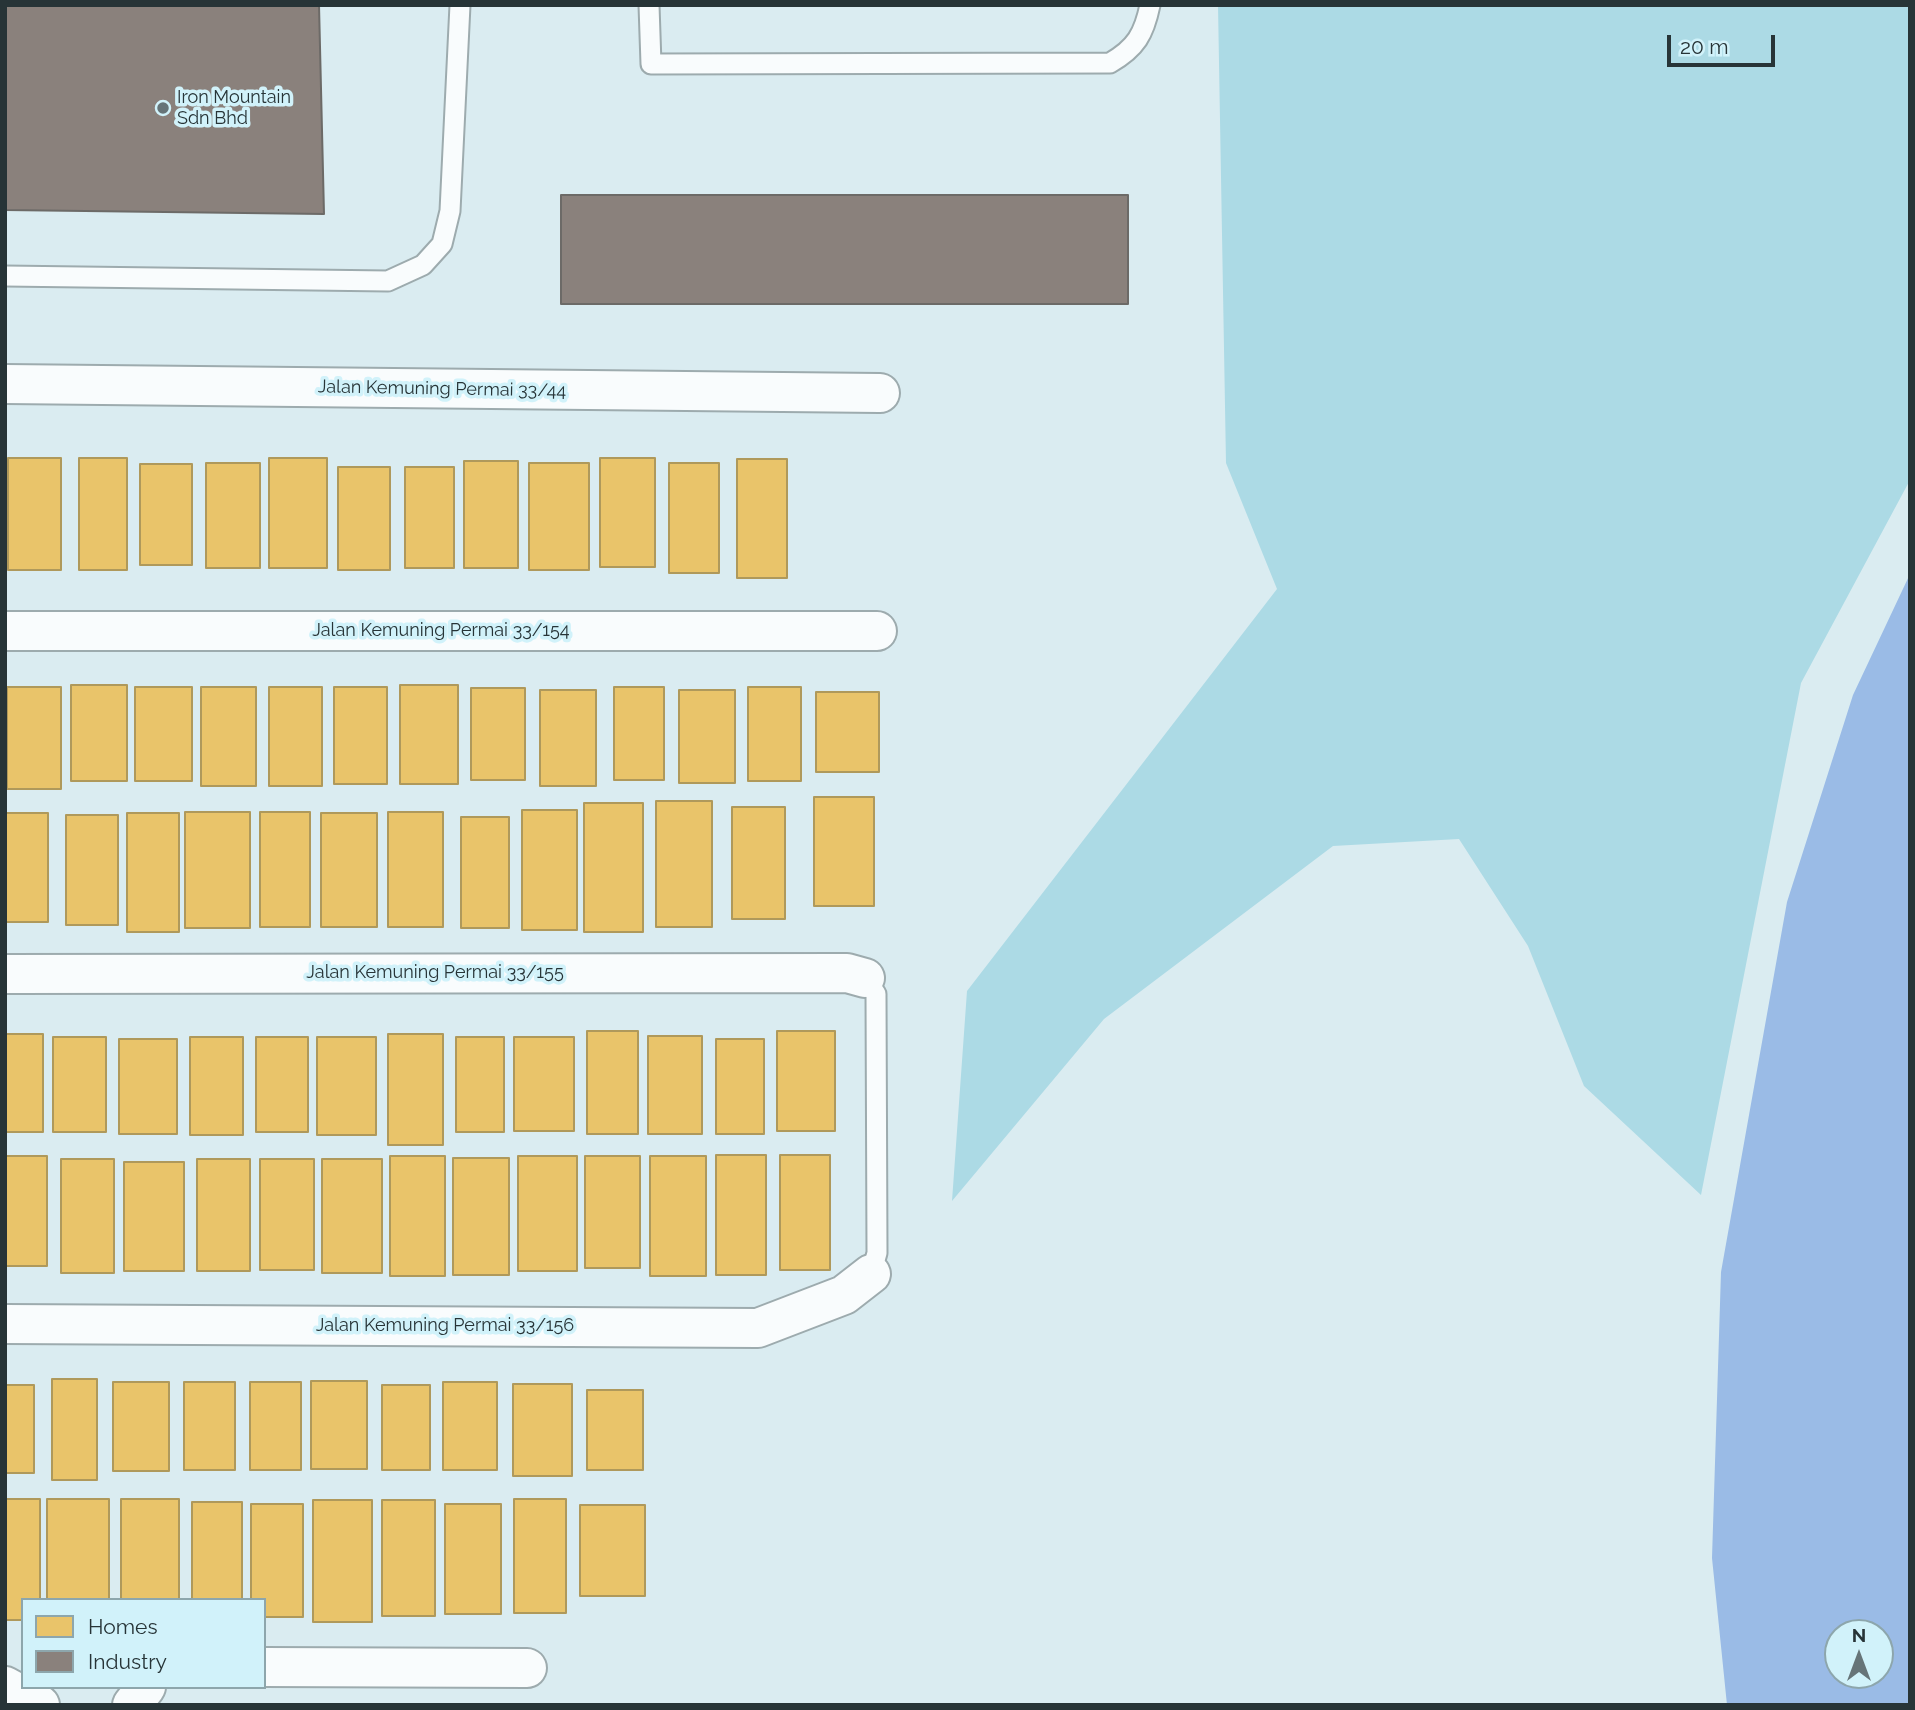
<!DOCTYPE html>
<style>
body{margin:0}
#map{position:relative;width:1915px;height:1710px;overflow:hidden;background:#daecf1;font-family:Raleway,sans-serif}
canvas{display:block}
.frame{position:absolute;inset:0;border:7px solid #273437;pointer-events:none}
.legend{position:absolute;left:21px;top:1598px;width:245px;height:91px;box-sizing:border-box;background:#d1f2fa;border:2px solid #8da6ac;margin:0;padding:9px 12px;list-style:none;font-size:21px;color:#273437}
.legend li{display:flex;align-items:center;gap:14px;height:35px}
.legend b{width:35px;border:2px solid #8da6ac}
.north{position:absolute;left:1824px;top:1619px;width:70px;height:70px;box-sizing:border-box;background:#d1f2fa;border:2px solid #8da6ac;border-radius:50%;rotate:0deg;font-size:19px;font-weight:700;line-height:28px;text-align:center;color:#273437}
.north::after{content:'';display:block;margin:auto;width:24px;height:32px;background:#667478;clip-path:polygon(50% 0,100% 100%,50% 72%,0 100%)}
.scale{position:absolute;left:1667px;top:35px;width:108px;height:32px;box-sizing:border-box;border:4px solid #273437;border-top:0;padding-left:9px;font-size:21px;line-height:24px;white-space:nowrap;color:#273437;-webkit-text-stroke:5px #d1f2fa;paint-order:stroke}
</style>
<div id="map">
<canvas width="1915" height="1710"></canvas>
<div class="frame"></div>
<ul class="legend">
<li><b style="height:19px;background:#e9c46a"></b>Homes</li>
<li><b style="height:19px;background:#8a817c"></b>Industry</li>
</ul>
<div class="north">N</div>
<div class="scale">20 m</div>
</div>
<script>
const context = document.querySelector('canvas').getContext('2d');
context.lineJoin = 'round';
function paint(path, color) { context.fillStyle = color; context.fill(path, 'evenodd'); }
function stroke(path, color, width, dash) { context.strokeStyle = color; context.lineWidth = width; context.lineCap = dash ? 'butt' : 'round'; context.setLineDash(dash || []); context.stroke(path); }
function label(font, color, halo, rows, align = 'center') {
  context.font = font + ' Raleway,sans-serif'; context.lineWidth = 7; context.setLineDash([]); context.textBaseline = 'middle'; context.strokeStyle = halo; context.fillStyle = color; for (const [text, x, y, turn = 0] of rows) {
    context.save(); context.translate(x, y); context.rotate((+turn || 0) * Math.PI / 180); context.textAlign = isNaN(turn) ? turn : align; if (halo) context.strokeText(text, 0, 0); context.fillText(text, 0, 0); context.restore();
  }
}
paint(new Path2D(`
 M 1218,5 L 1910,5 L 1910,480 L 1801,683 L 1701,1195 L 1584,1086 L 1528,946 L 1459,839 L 1333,846 L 1104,1019 L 952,1201 L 967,991 L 1277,589 L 1226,463 Z`), '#acdae5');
paint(new Path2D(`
 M 1910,574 L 1910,1705 L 1727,1705 L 1712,1558 L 1721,1272 L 1787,902 L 1853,695 ZM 1838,1633 L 1880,1633 L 1880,1675 L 1838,1675 Z`), '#9abbe6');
const homes = new Path2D(`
 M 8,458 L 61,458 L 61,570 L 8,570 Z
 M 79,458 L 127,458 L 127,570 L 79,570 Z
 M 269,458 L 327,458 L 327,568 L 269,568 Z
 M 600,458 L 655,458 L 655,567 L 600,567 Z
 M 737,459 L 787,459 L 787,578 L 737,578 Z
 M 464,461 L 518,461 L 518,568 L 464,568 Z
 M 206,463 L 260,463 L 260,568 L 206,568 Z
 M 529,463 L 589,463 L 589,570 L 529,570 Z
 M 669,463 L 719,463 L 719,573 L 669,573 Z
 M 140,464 L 192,464 L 192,565 L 140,565 Z
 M 338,467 L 390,467 L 390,570 L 338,570 Z
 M 405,467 L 454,467 L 454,568 L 405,568 Z
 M 71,685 L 127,685 L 127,781 L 71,781 Z
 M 400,685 L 458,685 L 458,784 L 400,784 Z
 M 7,687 L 61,687 L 61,789 L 7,789 Z
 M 135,687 L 192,687 L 192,781 L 135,781 Z
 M 201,687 L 256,687 L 256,786 L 201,786 Z
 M 269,687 L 322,687 L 322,786 L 269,786 Z
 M 334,687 L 387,687 L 387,784 L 334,784 Z
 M 614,687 L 664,687 L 664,780 L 614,780 Z
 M 748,687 L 801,687 L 801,781 L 748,781 Z
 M 471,688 L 525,688 L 525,780 L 471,780 Z
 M 540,690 L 596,690 L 596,786 L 540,786 Z
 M 679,690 L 735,690 L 735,783 L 679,783 Z
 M 816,692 L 879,692 L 879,772 L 816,772 Z
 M 814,797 L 874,797 L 874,906 L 814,906 Z
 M 656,801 L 712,801 L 712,927 L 656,927 Z
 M 584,803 L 643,803 L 643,932 L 584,932 Z
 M 732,807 L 785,807 L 785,919 L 732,919 Z
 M 522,810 L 577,810 L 577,930 L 522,930 Z
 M 185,812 L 250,812 L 250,928 L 185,928 Z
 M 260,812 L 310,812 L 310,927 L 260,927 Z
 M 388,812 L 443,812 L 443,927 L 388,927 Z
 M 5,813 L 48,813 L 48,922 L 5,922 Z
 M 127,813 L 179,813 L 179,932 L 127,932 Z
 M 321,813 L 377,813 L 377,927 L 321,927 Z
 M 66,815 L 118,815 L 118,925 L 66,925 Z
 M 461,817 L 509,817 L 509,928 L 461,928 Z
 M 587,1031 L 638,1031 L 638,1134 L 587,1134 Z
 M 777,1031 L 835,1031 L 835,1131 L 777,1131 Z
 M 5,1034 L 43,1034 L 43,1132 L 5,1132 Z
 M 388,1034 L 443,1034 L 443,1145 L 388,1145 Z
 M 648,1036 L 702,1036 L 702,1134 L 648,1134 Z
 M 53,1037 L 106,1037 L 106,1132 L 53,1132 Z
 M 190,1037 L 243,1037 L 243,1135 L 190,1135 Z
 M 256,1037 L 308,1037 L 308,1132 L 256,1132 Z
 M 317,1037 L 376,1037 L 376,1135 L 317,1135 Z
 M 456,1037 L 504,1037 L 504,1132 L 456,1132 Z
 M 514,1037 L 574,1037 L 574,1131 L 514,1131 Z
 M 119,1039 L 177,1039 L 177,1134 L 119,1134 Z
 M 716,1039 L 764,1039 L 764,1134 L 716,1134 Z
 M 716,1155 L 766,1155 L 766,1275 L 716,1275 Z
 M 780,1155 L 830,1155 L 830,1270 L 780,1270 Z
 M 5,1156 L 47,1156 L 47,1266 L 5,1266 Z
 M 390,1156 L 445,1156 L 445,1276 L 390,1276 Z
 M 518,1156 L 577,1156 L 577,1271 L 518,1271 Z
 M 585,1156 L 640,1156 L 640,1268 L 585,1268 Z
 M 650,1156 L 706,1156 L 706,1276 L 650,1276 Z
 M 453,1158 L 509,1158 L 509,1275 L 453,1275 Z
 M 61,1159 L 114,1159 L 114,1273 L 61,1273 Z
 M 197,1159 L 250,1159 L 250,1271 L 197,1271 Z
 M 260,1159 L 314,1159 L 314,1270 L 260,1270 Z
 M 322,1159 L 382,1159 L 382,1273 L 322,1273 Z
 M 124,1162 L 184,1162 L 184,1271 L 124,1271 Z
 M 52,1379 L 97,1379 L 97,1480 L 52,1480 Z
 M 311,1381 L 367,1381 L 367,1469 L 311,1469 Z
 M 113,1382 L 169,1382 L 169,1471 L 113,1471 Z
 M 184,1382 L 235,1382 L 235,1470 L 184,1470 Z
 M 250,1382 L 301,1382 L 301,1470 L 250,1470 Z
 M 443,1382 L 497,1382 L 497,1470 L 443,1470 Z
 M 513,1384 L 572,1384 L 572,1476 L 513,1476 Z
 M 5,1385 L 34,1385 L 34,1473 L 5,1473 Z
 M 382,1385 L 430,1385 L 430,1470 L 382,1470 Z
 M 587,1390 L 643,1390 L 643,1470 L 587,1470 Z
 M 5,1499 L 40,1499 L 40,1600 L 23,1600 L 23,1620 L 5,1620 Z
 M 47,1499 L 109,1499 L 109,1600 L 47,1600 Z
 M 121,1499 L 179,1499 L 179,1600 L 121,1600 Z
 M 514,1499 L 566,1499 L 566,1613 L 514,1613 Z
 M 313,1500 L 372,1500 L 372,1622 L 313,1622 Z
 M 382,1500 L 435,1500 L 435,1616 L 382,1616 Z
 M 192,1502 L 242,1502 L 242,1600 L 192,1600 Z
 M 251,1504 L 303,1504 L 303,1617 L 264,1617 L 264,1600 L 251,1600 Z
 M 445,1504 L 501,1504 L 501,1614 L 445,1614 Z
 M 580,1505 L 645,1505 L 645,1596 L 580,1596 Z`);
paint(homes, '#e9c46a');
stroke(homes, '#af995b', 2);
const industry = new Path2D(`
 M 5,5 L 319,5 L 324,214 L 5,210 Z
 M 561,195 L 1128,195 L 1128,304 L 561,304 Z`);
paint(industry, '#8a817c');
stroke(industry, '#6c6a67', 2);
const lane = new Path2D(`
 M 649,5 L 651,64 L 1110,63 C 1136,48 1144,34 1150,5
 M 5,276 L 388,281 L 423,265 L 442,244 L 450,211 L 460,5
 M 865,978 L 876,994 L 877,1253 L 871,1274`);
const street = new Path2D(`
 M 5,384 L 880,393
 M 5,631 L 877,631
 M 5,974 L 847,973 L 865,978
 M 5,1324 L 758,1328 L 844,1295 L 871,1274
 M 264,1667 L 527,1668
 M 5,1686 L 40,1705
 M 132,1705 L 146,1687`);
stroke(lane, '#9dabae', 23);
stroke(street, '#9dabae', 42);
stroke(lane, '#f9fcfd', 19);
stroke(street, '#f9fcfd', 38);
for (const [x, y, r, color] of [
 [163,108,7,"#667478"]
]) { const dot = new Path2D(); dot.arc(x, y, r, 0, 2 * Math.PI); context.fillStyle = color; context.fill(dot); stroke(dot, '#d1f2fa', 2.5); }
label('18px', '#273437', '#d1f2fa', [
 ["Iron Mountain",177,98],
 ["Sdn Bhd",177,119]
], 'left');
label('18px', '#273437', '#d1f2fa', [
 ["Jalan Kemuning Permai 33/44",442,389,1],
 ["Jalan Kemuning Permai 33/154",441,631],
 ["Jalan Kemuning Permai 33/155",435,973],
 ["Jalan Kemuning Permai 33/156",445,1326]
]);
</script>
